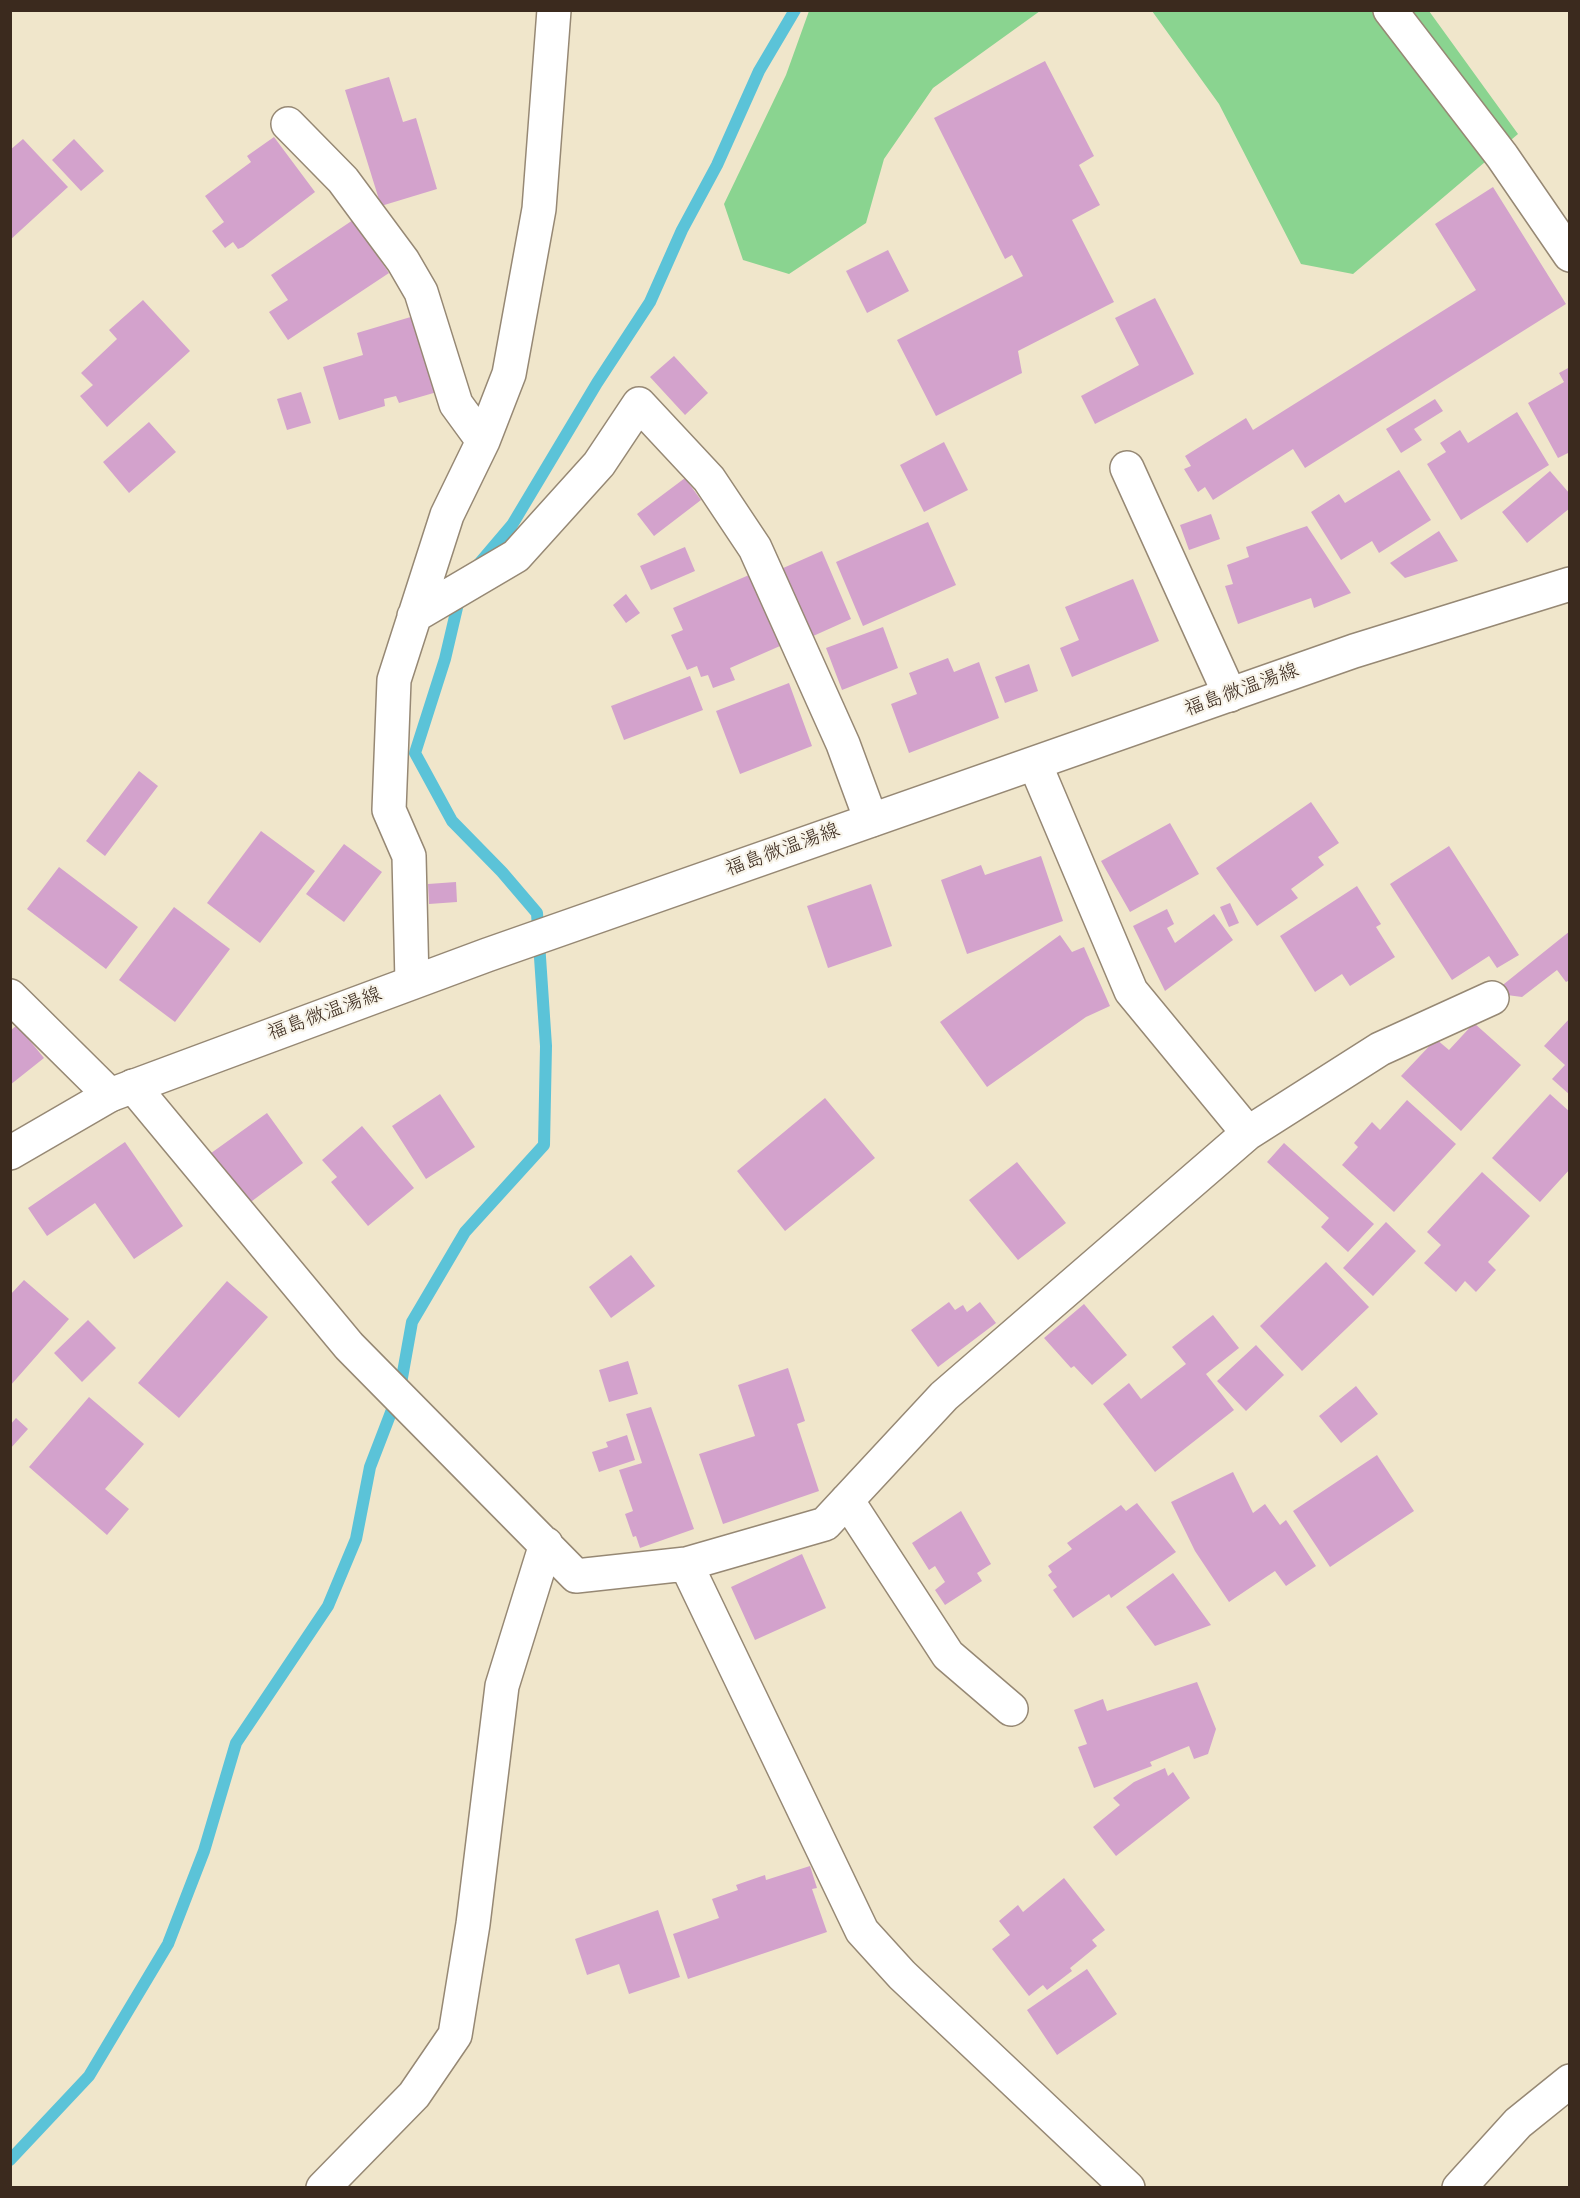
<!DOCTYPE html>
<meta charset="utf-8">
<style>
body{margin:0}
#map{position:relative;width:1580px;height:2198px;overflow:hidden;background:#f0e6cb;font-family:"Architects Daughter",sans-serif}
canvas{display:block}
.frame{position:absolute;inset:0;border:12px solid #3b2a1e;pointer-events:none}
</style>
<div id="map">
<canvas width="1580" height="2198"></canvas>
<div class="frame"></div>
</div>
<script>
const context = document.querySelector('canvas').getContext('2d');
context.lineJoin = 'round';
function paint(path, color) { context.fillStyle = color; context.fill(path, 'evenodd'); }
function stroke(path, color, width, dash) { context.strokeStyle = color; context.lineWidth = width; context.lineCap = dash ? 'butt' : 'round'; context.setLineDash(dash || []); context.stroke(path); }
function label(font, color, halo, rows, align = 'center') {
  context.font = font + ' "Architects Daughter","Klee One",sans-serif'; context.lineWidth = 4.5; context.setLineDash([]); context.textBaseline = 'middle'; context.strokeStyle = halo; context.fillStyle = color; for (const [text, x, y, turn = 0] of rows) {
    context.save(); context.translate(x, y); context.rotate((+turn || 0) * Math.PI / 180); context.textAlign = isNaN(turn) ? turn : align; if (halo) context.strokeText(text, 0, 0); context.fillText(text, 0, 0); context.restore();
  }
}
paint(new Path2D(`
 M 809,11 L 1040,11 L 933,88 L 884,159 L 866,223 L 789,274 L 743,260 L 724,204 L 786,75 Z
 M 1152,11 L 1429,11 L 1518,134 L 1353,274 L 1301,264 L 1219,104 Z`), '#8ad490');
stroke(new Path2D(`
 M 478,565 L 512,525 L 597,383 L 650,302 L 682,230 L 717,165 L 759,71 L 795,10
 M 10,2160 L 89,2076 L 168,1944 L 204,1851 L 236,1743 L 328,1606 L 356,1539 L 370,1467 L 400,1389 L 412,1322 L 465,1232 L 544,1145 L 546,1046 L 537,913 L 502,872 L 452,821 L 415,753 L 445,659 L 460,595`), '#5bc3d8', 12);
paint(new Path2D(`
 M 1045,61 L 1094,156 L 1079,165 L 1100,205 L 1072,220 L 1114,302 L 1018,351 L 1022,373 L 936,416 L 897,340 L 1023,276 L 1012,255 L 1005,259 L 934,118 Z
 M 389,77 L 403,122 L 416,118 L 437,189 L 381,206 L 345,90 Z
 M 274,137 L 315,192 L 243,247 L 238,249 L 233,242 L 225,248 L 212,231 L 224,222 L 205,196 L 251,162 L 247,156 Z
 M 23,139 L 68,187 L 10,240 L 10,150 Z
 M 74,139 L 104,171 L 81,191 L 52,160 Z
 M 1493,187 L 1566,304 L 1305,468 L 1293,449 L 1213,500 L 1205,487 L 1198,492 L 1184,469 L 1191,466 L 1185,456 L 1246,418 L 1253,430 L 1476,290 L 1435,224 Z
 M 353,220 L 389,273 L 288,340 L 269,312 L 288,300 L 271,275 Z
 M 888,250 L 909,291 L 867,313 L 846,271 Z
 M 1155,298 L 1194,374 L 1095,424 L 1081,396 L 1139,365 L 1115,318 Z
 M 143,300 L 190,351 L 107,427 L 80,396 L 93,385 L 81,373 L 117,339 L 109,330 Z
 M 414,316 L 437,392 L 399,403 L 396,396 L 384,399 L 385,406 L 339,420 L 323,367 L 363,355 L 357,333 Z
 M 674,356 L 708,393 L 685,415 L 650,377 Z
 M 1570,367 L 1570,452 L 1558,458 L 1528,403 L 1564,382 L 1559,373 Z
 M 301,392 L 311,423 L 287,430 L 277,399 Z
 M 1435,399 L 1443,411 L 1414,429 L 1422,440 L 1401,453 L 1386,429 Z
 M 1517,412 L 1549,465 L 1461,520 L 1427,464 L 1446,452 L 1440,443 L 1460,430 L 1468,443 Z
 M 149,422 L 176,452 L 129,493 L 103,462 Z
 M 944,442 L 968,490 L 924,512 L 900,465 Z
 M 1399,470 L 1431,520 L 1379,553 L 1372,541 L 1341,560 L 1311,512 L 1339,494 L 1345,503 Z
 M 1550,471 L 1570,494 L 1570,508 L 1527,543 L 1502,512 Z
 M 685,478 L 701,500 L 654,536 L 637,514 Z
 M 1211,514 L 1220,539 L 1189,550 L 1180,525 Z
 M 928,522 L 956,585 L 863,626 L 836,562 Z
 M 1307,526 L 1351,593 L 1314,608 L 1311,598 L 1238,624 L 1225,586 L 1233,584 L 1227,565 L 1249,557 L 1246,547 Z
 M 1439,531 L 1458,561 L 1405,578 L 1390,563 Z
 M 685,547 L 695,571 L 651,590 L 640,566 Z
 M 822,551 L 851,619 L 811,637 L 781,569 Z
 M 749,575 L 780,646 L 730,668 L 735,680 L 713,688 L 708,675 L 701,677 L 697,666 L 687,670 L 671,635 L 683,630 L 673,608 Z
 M 1133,579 L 1159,641 L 1072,677 L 1060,648 L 1079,640 L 1065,607 Z
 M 626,594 L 640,613 L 626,623 L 613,605 Z
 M 883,627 L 898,668 L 842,690 L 826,648 Z
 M 948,658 L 954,672 L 979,662 L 999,718 L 909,753 L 891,704 L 917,694 L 909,673 Z
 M 1029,664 L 1038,691 L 1005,703 L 995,677 Z
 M 690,676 L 703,710 L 624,740 L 611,706 Z
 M 789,683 L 812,746 L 740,774 L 716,711 Z
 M 139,771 L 158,786 L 105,856 L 86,841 Z
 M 1311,802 L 1339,843 L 1318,857 L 1324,865 L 1291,889 L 1298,898 L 1257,926 L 1216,868 Z
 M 1170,823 L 1199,874 L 1130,912 L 1101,861 Z
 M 261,831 L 315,871 L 260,943 L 207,903 Z
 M 344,844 L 382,872 L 344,922 L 306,894 Z
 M 1449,846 L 1519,955 L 1497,968 L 1489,956 L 1452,980 L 1390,884 Z
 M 1041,856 L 1063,921 L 967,954 L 941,880 L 981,865 L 985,875 Z
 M 59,867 L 138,927 L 106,969 L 27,909 Z
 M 456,882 L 457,902 L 429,904 L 428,884 Z
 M 871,884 L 892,946 L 828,968 L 807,906 Z
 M 1357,886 L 1381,924 L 1376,927 L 1395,957 L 1350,986 L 1342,974 L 1315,992 L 1280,936 Z
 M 1230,903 L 1239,923 L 1229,927 L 1220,907 Z
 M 174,907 L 230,949 L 175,1022 L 119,980 Z
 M 1167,909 L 1174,924 L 1167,928 L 1175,943 L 1214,914 L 1233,940 L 1165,991 L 1133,926 Z
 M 1570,931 L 1570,980 L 1566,982 L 1557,970 L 1522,997 L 1507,995 L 1499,988 Z
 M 1060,935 L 1072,952 L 1084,947 L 1110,1006 L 1086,1017 L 987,1087 L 940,1022 Z
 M 1570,1018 L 1570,1095 L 1552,1079 L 1565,1065 L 1544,1046 Z
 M 1474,1023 L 1521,1065 L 1461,1131 L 1401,1076 L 1436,1039 L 1449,1050 Z
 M 17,1025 L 44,1058 L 10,1085 L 10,1031 Z
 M 440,1094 L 475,1147 L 426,1179 L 392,1126 Z
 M 1550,1094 L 1570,1112 L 1570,1169 L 1540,1202 L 1492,1158 Z
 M 825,1098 L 875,1158 L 785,1231 L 737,1171 Z
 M 1407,1100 L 1456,1144 L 1394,1212 L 1342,1165 L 1358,1147 L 1354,1143 L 1372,1122 L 1380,1130 Z
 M 267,1113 L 303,1163 L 244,1207 L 207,1156 Z
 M 362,1126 L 414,1188 L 368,1226 L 331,1182 L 337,1177 L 322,1160 Z
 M 125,1142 L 183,1226 L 134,1259 L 95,1203 L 47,1236 L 28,1208 Z
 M 1284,1143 L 1374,1224 L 1348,1252 L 1321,1227 L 1329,1218 L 1267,1162 Z
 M 1017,1162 L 1066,1223 L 1018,1260 L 969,1200 Z
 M 1482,1172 L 1530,1216 L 1488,1262 L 1496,1270 L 1476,1292 L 1465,1281 L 1456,1292 L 1424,1263 L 1441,1245 L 1427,1232 Z
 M 1386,1222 L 1416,1251 L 1373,1296 L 1343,1268 Z
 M 631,1255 L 655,1286 L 611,1318 L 589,1287 Z
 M 1326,1262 L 1369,1307 L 1302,1371 L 1260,1326 Z
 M 24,1280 L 69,1319 L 10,1386 L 10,1295 Z
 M 227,1281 L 268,1317 L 179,1418 L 138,1383 Z
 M 949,1302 L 955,1310 L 963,1305 L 967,1312 L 980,1302 L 996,1323 L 938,1367 L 911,1330 Z
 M 1084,1304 L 1127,1355 L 1092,1385 L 1074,1366 L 1071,1368 L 1044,1338 Z
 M 1213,1315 L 1239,1348 L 1206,1374 L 1234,1410 L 1155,1472 L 1103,1404 L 1129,1383 L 1141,1399 L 1186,1364 L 1172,1347 Z
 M 88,1320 L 116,1348 L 82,1382 L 54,1353 Z
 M 1256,1345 L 1284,1375 L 1246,1411 L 1217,1381 Z
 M 628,1361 L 638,1394 L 609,1402 L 599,1370 Z
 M 788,1368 L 805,1421 L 797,1424 L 819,1491 L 723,1524 L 699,1454 L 755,1436 L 738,1385 Z
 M 1356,1386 L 1378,1414 L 1341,1443 L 1319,1416 Z
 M 89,1397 L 144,1444 L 105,1489 L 129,1509 L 107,1535 L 29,1467 Z
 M 651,1407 L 694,1529 L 640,1548 L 636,1536 L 633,1537 L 625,1514 L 633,1511 L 619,1470 L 642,1463 L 626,1414 Z
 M 16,1418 L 28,1429 L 10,1449 L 10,1425 Z
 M 627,1435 L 635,1460 L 599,1472 L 592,1452 L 608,1447 L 606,1442 Z
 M 1377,1455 L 1414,1511 L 1330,1567 L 1293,1511 Z
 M 1233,1472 L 1253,1513 L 1265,1504 L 1280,1525 L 1286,1520 L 1316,1566 L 1286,1586 L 1275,1571 L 1229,1602 L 1195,1551 L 1171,1502 Z
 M 1137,1503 L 1176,1552 L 1111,1598 L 1109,1594 L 1073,1618 L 1053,1590 L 1057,1587 L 1048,1575 L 1052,1572 L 1048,1566 L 1072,1549 L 1067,1543 L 1121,1505 L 1126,1511 Z
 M 961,1511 L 991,1564 L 977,1573 L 982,1581 L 945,1605 L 935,1590 L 945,1582 L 935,1566 L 929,1570 L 912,1543 Z
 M 802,1554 L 826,1608 L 755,1640 L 731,1587 Z
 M 1173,1573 L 1211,1625 L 1155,1646 L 1126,1607 Z
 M 1197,1682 L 1216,1729 L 1208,1754 L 1194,1759 L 1189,1746 L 1150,1762 L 1152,1766 L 1094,1788 L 1078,1747 L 1087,1744 L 1074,1710 L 1103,1699 L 1107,1711 Z
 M 1165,1768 L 1168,1776 L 1173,1772 L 1190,1798 L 1116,1856 L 1093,1827 L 1120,1805 L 1113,1798 L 1134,1782 Z
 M 810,1866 L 817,1888 L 812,1889 L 827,1932 L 688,1979 L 673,1934 L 719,1918 L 712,1899 L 738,1890 L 736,1885 L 765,1875 L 766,1880 Z
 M 1064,1878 L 1105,1930 L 1092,1940 L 1097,1946 L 1070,1968 L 1072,1971 L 1047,1990 L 1043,1985 L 1029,1996 L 992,1949 L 1010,1935 L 999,1921 L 1018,1905 L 1023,1912 Z
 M 658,1910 L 680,1977 L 629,1994 L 619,1964 L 587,1975 L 575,1939 Z
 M 1087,1969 L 1117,2014 L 1057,2055 L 1027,2010 Z`), '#d3a2cc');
const minor = new Path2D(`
 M 1390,10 L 1502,156 L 1570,255
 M 288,124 L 343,180 L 403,261 L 421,292 L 456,404 L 483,441
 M 1127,468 L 1230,695
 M 414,616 L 516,556 L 599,464 L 639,404 L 709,479 L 755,548 L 843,744 L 871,820
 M 1035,764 L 1131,991 L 1248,1133
 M 412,982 L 409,856 L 389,810 L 394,680 L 447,515 L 483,441 L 509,374 L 539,209 L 554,10
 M 10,996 L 110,1095
 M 133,1086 L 349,1346 L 576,1576 L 686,1564 L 825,1524 L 944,1396 L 1248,1133 L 1380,1049 L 1492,998
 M 847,1500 L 948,1655 L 1011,1709
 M 686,1564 L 862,1931 L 902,1975 L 1128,2188
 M 323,2188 L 414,2095 L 455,2035 L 473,1924 L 502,1686 L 546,1544
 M 1459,2188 L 1518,2123 L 1570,2081`);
const major = new Path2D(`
 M 10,1153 L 110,1095 L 487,955 L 1354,651 L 1570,584`);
stroke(minor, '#968874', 36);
stroke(major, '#968874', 36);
stroke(minor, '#fff', 33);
stroke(major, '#fff', 33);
label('20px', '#3b2a1e', '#f7f3e8', [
 ["福島微温湯線",1242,691,-20],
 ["福島微温湯線",783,851,-20],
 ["福島微温湯線",325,1015,-20]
]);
</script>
